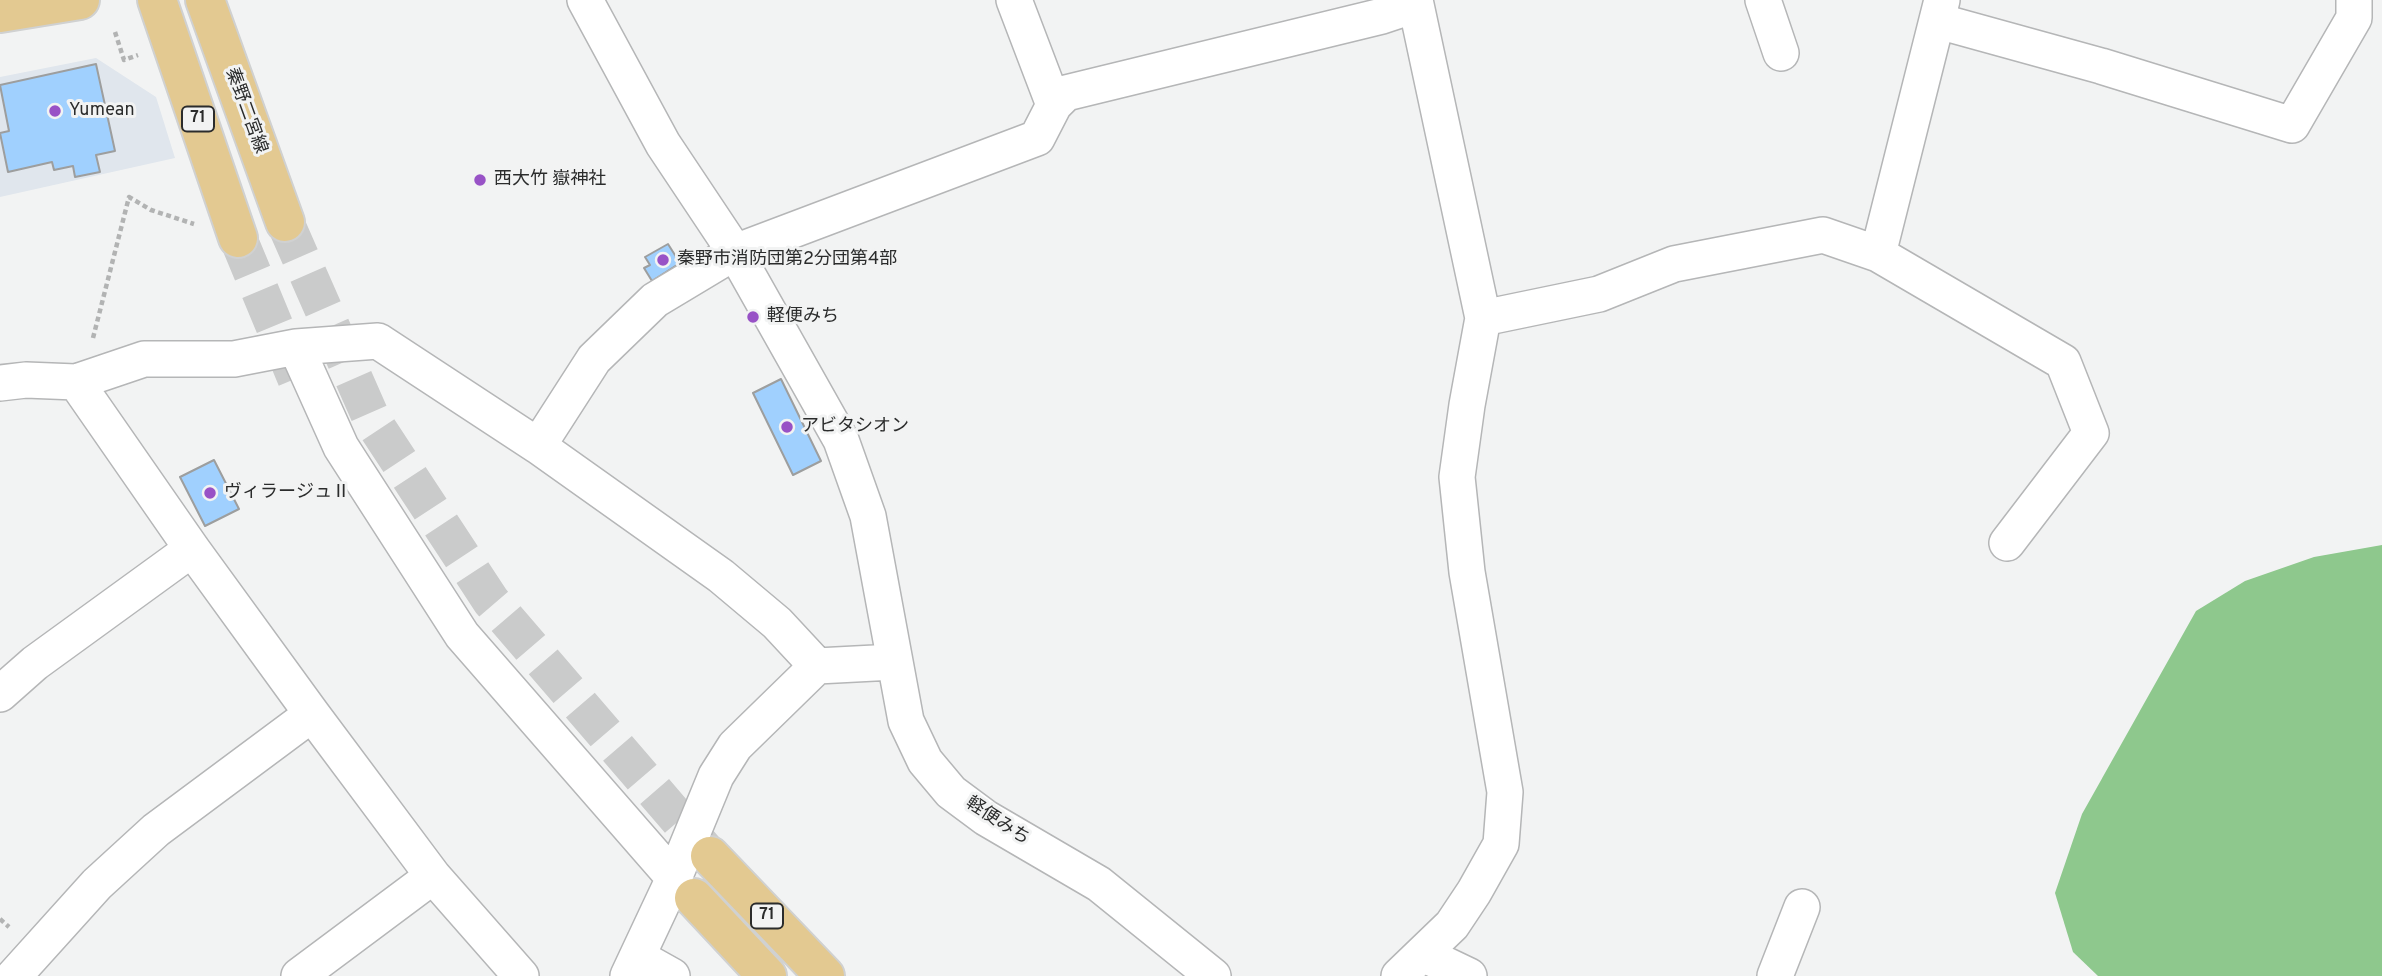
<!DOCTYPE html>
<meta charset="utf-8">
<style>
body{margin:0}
canvas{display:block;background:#f2f3f3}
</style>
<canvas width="2382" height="976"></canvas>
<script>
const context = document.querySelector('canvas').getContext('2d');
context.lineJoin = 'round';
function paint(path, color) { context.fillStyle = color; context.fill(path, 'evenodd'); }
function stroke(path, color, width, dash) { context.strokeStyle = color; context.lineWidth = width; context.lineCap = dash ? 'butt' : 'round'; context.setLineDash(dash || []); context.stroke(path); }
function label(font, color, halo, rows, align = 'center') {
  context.font = font + ' Overpass,"Noto Sans JP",sans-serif'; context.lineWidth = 6; context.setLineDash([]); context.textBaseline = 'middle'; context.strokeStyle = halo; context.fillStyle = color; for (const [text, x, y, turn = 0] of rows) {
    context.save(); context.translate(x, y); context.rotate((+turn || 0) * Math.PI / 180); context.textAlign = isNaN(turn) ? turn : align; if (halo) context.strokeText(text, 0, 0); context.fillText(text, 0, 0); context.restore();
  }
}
paint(new Path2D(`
 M 96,58 L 156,97 L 175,158 L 0,197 L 0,77 Z`), '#e0e6ed');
paint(new Path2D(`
 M 2382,545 L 2382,976 L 2098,976 L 2073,952 L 2055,893 L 2082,814 L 2196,611 L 2245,581 L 2314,557 Z`), '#8ec88d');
const building = new Path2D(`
 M 96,64 L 115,151 L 96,155 L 100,172 L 75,177 L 73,166 L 54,170 L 52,162 L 8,172 L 0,133 L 9,131 L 0,85 Z
 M 668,244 L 680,263 L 652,281 L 644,268 L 650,265 L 645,257 Z
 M 781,379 L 821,461 L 793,475 L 753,393 Z
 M 214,460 L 239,509 L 205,526 L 180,477 Z`);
paint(building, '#a0d0fe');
stroke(building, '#9d9e9e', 2);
stroke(new Path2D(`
 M 285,222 L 372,420 L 491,601 L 710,856
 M 238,238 L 297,380`), '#cacbcb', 38, [38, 19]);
const minor = new Path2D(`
 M 585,0 L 663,144 L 735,252 L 841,440 L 868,516 L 906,721 L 925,761 L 951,792 L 986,818 L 1099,884 L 1213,976
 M 1014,0 L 1054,105
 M 1763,0 L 1781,53
 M 1938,21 L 2101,66 L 2292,125 L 2354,18 L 2354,0
 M 1878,254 L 1942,0
 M 1483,318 L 1599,294 L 1674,264 L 1823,235 L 1878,254 L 2063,362 L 2091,433 L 2007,543
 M 296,347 L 341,447 L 462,635 L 674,878
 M 76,382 L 192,549 L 312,714 L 433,876 L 521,976
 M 0,383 L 26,380 L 76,382 L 144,359 L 234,359 L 296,347 L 378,341 L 538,446 L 721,576 L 777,623 L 817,666
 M 538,446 L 594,359 L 655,300 L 735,252 L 1037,138 L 1054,105 L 1066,93 L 1382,16 L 1415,5
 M 0,694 L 35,663 L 192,549
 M 1423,954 L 1469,976
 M 638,957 L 672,976
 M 14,976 L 97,884 L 156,830 L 312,714
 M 299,976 L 433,876
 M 628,976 L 674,878 L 716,776 L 735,746 L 817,666 L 894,662
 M 1399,976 L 1452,925 L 1474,892 L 1501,844 L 1505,792 L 1467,572 L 1457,477 L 1467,405 L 1483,318 L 1415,0
 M 1775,976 L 1802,907`);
const major = new Path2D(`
 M 157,0 L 238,238
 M 205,0 L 285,222
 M 0,13 L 80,0
 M 710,856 L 825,976
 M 694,898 L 767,976`);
stroke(minor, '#b5b6b7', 38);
stroke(major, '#d0d1d1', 42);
stroke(new Path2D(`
 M 115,32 L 124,60 L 138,55
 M 93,338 L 129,197 L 151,210 L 194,224
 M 0,919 L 9,927`), '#b2b3b3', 4.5, [5, 3.5]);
stroke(minor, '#fff', 35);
stroke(major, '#e3c991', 38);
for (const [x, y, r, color] of [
 [55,111,7,"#9852c6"],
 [480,180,7,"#9852c6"],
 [663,260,7,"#9852c6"],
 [753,317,7,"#9852c6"],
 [787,427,7,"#9852c6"],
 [210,493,7,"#9852c6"]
]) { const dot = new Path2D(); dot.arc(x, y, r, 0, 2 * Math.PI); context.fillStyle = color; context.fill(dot); stroke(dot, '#f2f3f3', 2.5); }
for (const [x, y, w] of [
 [198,119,32],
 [767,916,32]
]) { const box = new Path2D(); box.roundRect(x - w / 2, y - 12.5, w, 25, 5); context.fillStyle = '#f2f3f3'; context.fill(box); stroke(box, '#2b2c2c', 2); }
label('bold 16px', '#2b2c2c', null, [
 ["71",198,119],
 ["71",767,916]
]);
label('18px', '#2b2c2c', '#f2f3f3', [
 ["Yumean",69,111],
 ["西大竹 嶽神社",494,180],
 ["秦野市消防団第2分団第4部",677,260],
 ["軽便みち",767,317],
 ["アビタシオン",801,427],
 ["ヴィラージュⅡ",224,493]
], 'left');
label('18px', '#2b2c2c', '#f2f3f3', [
 ["秦野二宮線",245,111,70],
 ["軽便みち",997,822,33]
]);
</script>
